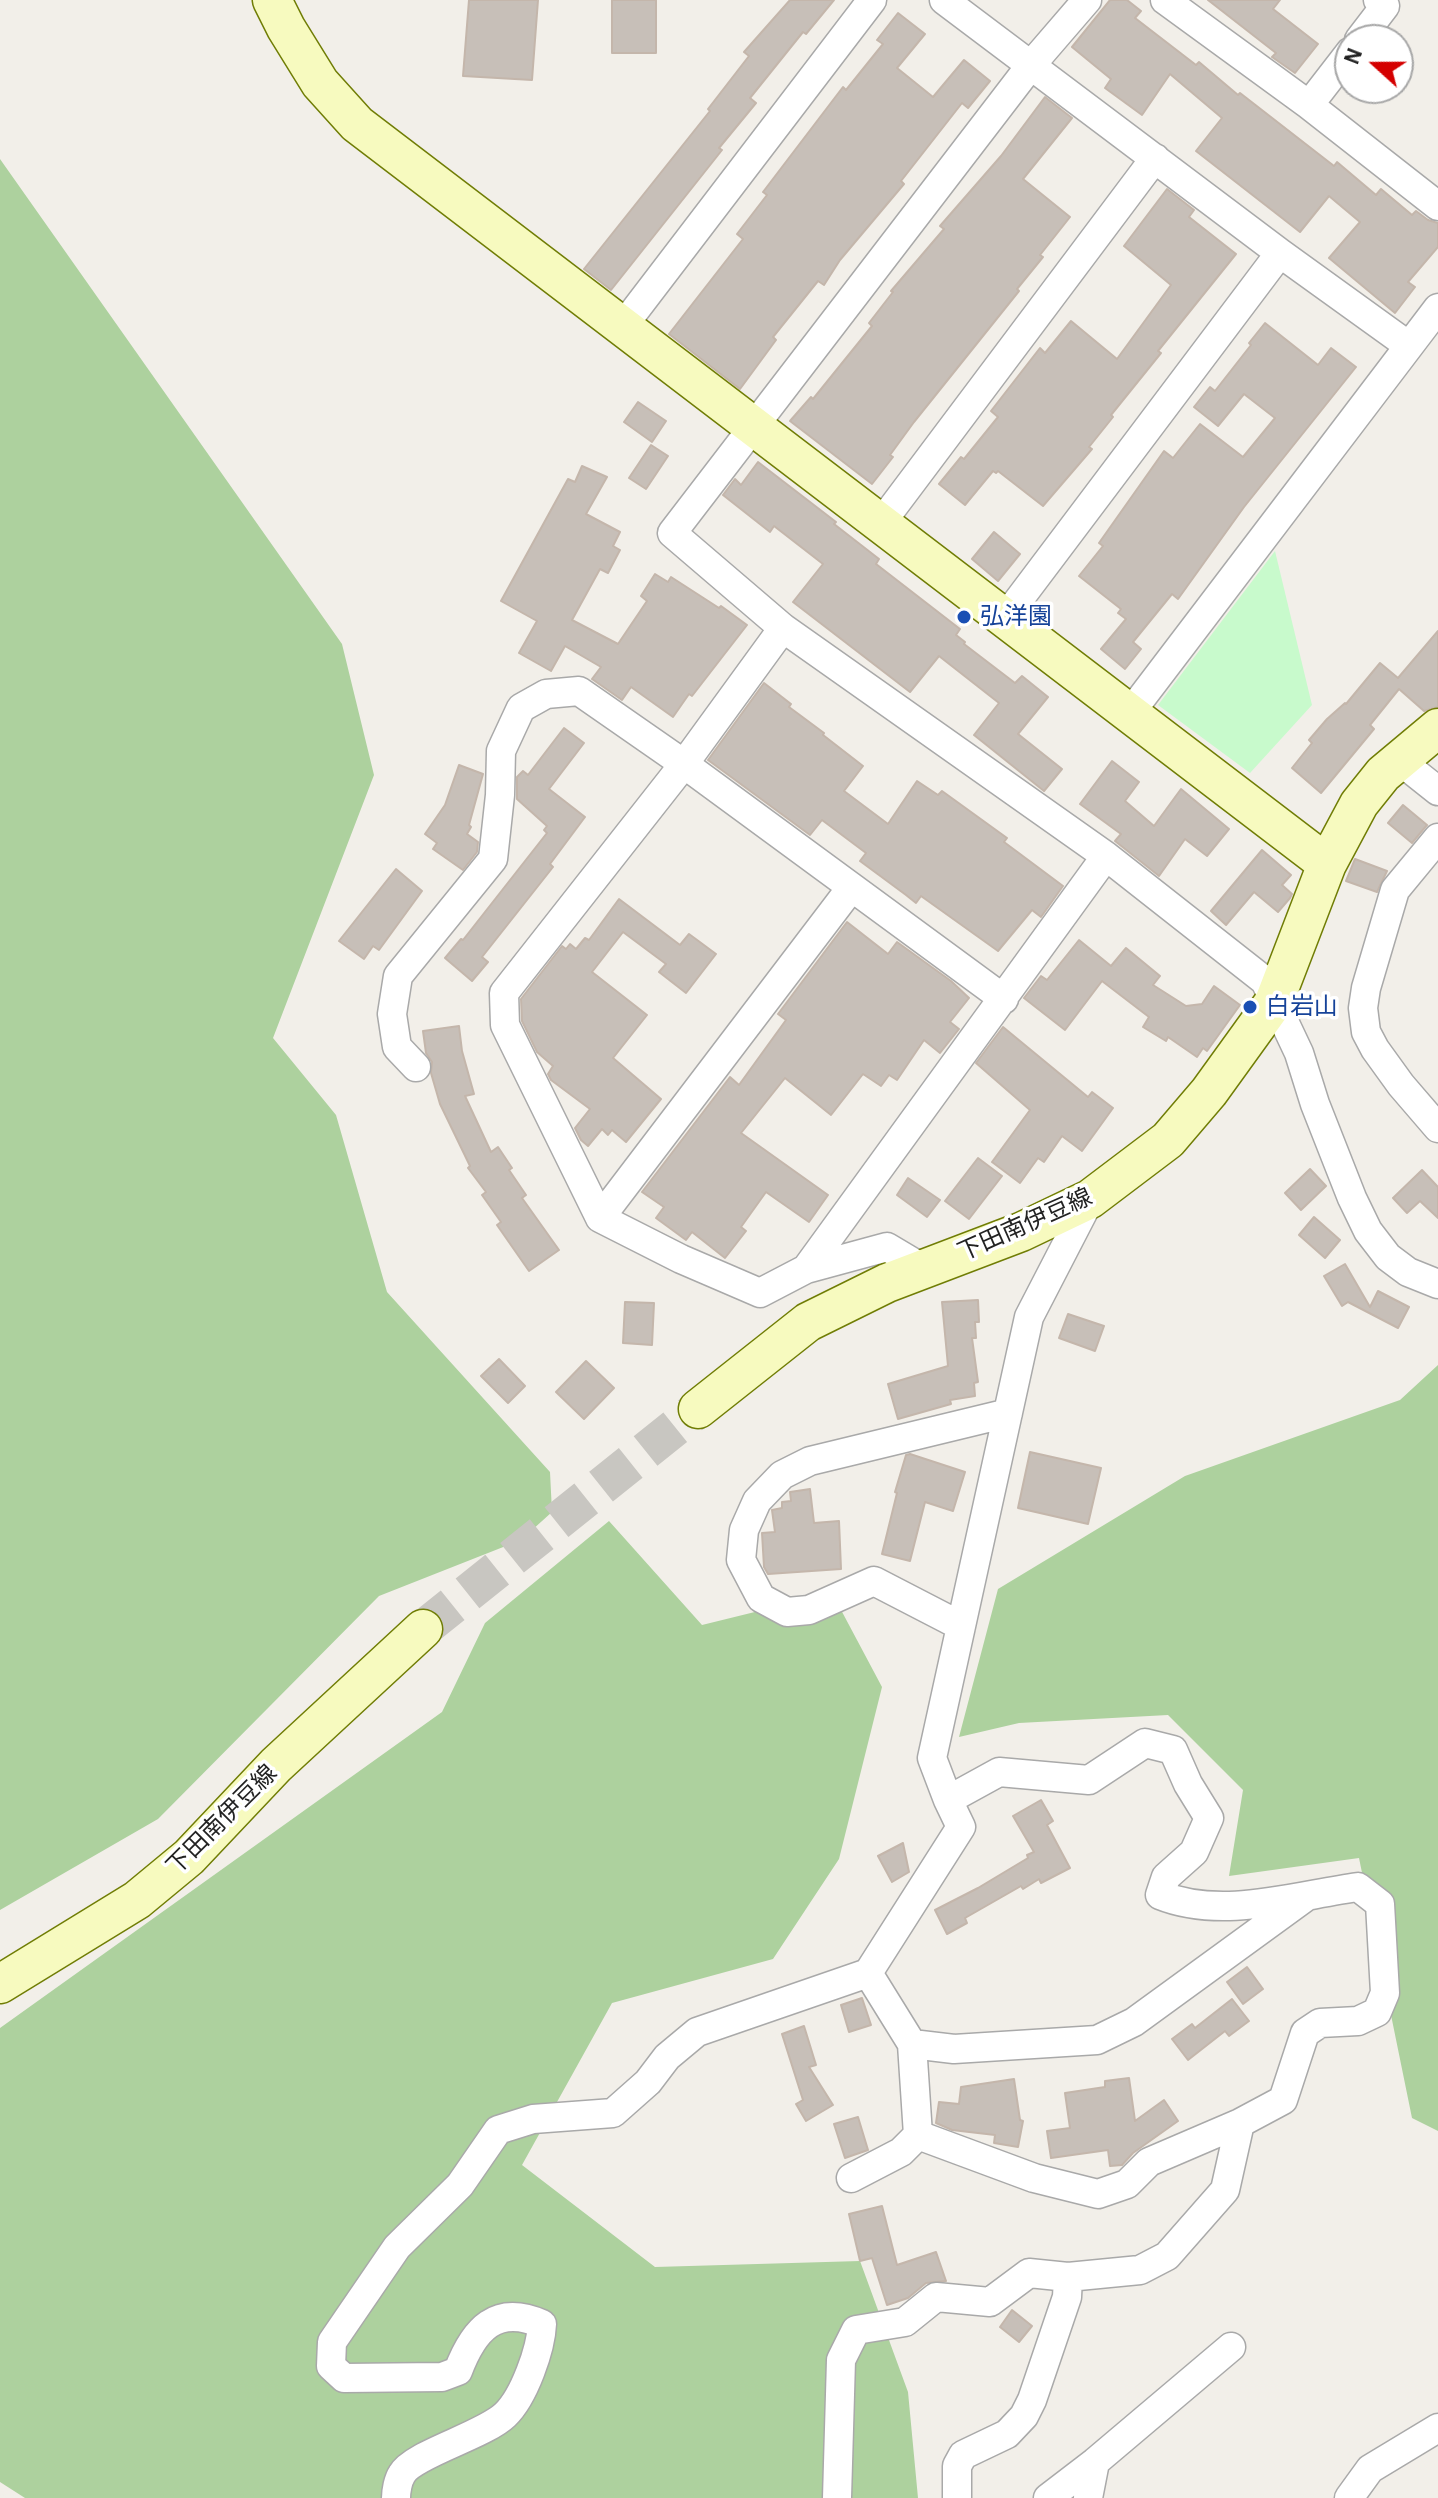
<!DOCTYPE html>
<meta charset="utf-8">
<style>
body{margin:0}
#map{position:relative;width:1438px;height:2498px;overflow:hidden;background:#f2efe9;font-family:"Alegreya Sans",sans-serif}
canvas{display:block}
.north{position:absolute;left:1334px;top:24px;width:80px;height:80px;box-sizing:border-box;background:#fff;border:2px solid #a7a7a7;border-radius:50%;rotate:291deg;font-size:22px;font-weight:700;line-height:32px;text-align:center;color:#222}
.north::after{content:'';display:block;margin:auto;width:28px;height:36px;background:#d40000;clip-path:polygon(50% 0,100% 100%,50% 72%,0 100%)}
</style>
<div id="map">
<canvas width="1438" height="2498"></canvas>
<div class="north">N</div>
</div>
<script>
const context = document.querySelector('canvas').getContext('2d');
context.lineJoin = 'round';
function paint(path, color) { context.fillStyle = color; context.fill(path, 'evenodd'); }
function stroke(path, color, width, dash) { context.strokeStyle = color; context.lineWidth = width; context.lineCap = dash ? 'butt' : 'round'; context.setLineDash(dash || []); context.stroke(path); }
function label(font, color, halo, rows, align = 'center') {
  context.font = font + ' "Alegreya Sans","Noto Sans JP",sans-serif'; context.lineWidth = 7; context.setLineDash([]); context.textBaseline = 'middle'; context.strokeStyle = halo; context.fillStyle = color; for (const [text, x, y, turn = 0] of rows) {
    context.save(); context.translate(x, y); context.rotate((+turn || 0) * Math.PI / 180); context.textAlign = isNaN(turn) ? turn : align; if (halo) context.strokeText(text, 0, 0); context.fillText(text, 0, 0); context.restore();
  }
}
paint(new Path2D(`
 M 0,159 L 342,644 L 374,775 L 273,1038 L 336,1115 L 387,1292 L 550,1472 L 552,1512 L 521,1540 L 379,1596 L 158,1819 L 0,1910 Z
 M 1438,1365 L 1438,2131 L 1412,2118 L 1359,1858 L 1229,1876 L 1243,1790 L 1168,1715 L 1019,1723 L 959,1737 L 998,1589 L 1185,1476 L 1400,1400 Z
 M 609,1521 L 702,1625 L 832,1593 L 882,1687 L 839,1859 L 773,1959 L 612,2003 L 522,2165 L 655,2267 L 860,2261 L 908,2392 L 918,2498 L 25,2498 L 0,2482 L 0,2028 L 442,1712 L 485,1623 Z`), '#add19e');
paint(new Path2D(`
 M 1275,551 L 1312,705 L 1250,773 L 1158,705 Z`), '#c8facc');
const building = new Path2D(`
 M 469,0 L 538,0 L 532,80 L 463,76 Z
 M 612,0 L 656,0 L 656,53 L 612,53 Z
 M 790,0 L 834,0 L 806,34 L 803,32 L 750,98 L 756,103 L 719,148 L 722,150 L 611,290 L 584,269 L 710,111 L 708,109 L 749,56 L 744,52 Z
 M 1110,0 L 1127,0 L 1141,11 L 1135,18 L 1196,65 L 1199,62 L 1238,95 L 1240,93 L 1334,166 L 1337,162 L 1376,195 L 1381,189 L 1412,215 L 1416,211 L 1428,220 L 1438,223 L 1438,247 L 1408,282 L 1415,287 L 1395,313 L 1329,258 L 1360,222 L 1329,196 L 1300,232 L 1196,151 L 1222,118 L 1170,74 L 1142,115 L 1105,88 L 1111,79 L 1072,47 Z
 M 1208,0 L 1280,0 L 1273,9 L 1318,44 L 1295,73 L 1272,57 L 1276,53 Z
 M 898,13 L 925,34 L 897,68 L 933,97 L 964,60 L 990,81 L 968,108 L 962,103 L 901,181 L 904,184 L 840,260 L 824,285 L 818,281 L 773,337 L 776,340 L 740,389 L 669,334 L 743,239 L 737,234 L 767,195 L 763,192 L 843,87 L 846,90 L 883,44 L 877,40 Z
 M 1045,97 L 1072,118 L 1023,179 L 1070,217 L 1040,255 L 1043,257 L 1017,289 L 1019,291 L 914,422 L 890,455 L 893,457 L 872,484 L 790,421 L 811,397 L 813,399 L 872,326 L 869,323 L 893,292 L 891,291 L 944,229 L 940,226 L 1001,156 Z
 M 1167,189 L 1194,210 L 1189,217 L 1236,254 L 1158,351 L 1161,353 L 1111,415 L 1113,417 L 1089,447 L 1092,449 L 1043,506 L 998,471 L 996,473 L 993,471 L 965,505 L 939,484 L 961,457 L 964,459 L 998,417 L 991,411 L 1040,348 L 1045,353 L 1071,321 L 1117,359 L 1171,285 L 1124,246 Z
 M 1265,323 L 1318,365 L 1331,348 L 1356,367 L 1244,507 L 1178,599 L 1172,594 L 1133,642 L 1141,649 L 1125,669 L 1101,649 L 1126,619 L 1118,613 L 1121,609 L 1079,576 L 1103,546 L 1099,543 L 1164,451 L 1173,458 L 1200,424 L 1243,457 L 1275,418 L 1244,394 L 1218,426 L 1194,407 L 1210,387 L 1215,391 L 1251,345 L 1249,343 Z
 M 638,402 L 666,421 L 652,442 L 624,422 Z
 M 651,445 L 668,456 L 646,489 L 629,478 Z
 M 758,462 L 836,522 L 834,524 L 879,559 L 876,564 L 960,629 L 956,635 L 965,642 L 964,644 L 1015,683 L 1022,676 L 1048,697 L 1018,734 L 1062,769 L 1044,791 L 974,735 L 999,703 L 939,656 L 910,692 L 793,602 L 823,564 L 774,526 L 770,532 L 723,495 L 735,479 L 741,485 Z
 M 582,466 L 607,477 L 586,514 L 620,532 L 613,546 L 620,550 L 608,573 L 600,569 L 572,620 L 618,644 L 647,601 L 641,596 L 655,574 L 668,582 L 671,577 L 719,608 L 721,606 L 747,625 L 692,696 L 689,694 L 673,717 L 631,687 L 622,700 L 592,679 L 601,667 L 565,646 L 551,671 L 519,653 L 537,621 L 501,601 L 568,479 L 575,482 Z
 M 994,532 L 1020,554 L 998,581 L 972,559 Z
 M 1438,631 L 1438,707 L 1424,711 L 1399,689 L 1370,725 L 1374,729 L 1321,793 L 1292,768 L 1312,743 L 1309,740 L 1327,719 L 1345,703 L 1346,704 L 1380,663 L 1398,678 Z
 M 764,683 L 791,704 L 789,707 L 824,733 L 823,735 L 863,766 L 844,791 L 888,824 L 917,781 L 938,795 L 942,791 L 1007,838 L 1004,842 L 1063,886 L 1041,917 L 1032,910 L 998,951 L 921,896 L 916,903 L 906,895 L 860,861 L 866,853 L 822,820 L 810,835 L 708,760 Z
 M 564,728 L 584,743 L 549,789 L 585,817 L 550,864 L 553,867 L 482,957 L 488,962 L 472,981 L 445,958 L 461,939 L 463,940 L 547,833 L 544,830 L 547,826 L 517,799 L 517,777 L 523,771 L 528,775 Z
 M 1112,761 L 1139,782 L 1125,801 L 1154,826 L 1181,789 L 1229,829 L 1207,856 L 1185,839 L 1159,876 L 1115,841 L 1121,834 L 1080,804 Z
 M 459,765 L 483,774 L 469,825 L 471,827 L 467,834 L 478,842 L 477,852 L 463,870 L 433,849 L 437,843 L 425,834 L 445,805 Z
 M 1403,805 L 1427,825 L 1412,843 L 1388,823 Z
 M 1262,850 L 1291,875 L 1282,885 L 1292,894 L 1290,898 L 1278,912 L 1254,892 L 1226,925 L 1211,911 Z
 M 1355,859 L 1387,871 L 1377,892 L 1346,881 Z
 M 396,869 L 422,891 L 379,950 L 373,946 L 364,959 L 339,941 Z
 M 619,899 L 680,945 L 689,934 L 716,954 L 686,993 L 659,972 L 666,964 L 623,932 L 592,972 L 647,1015 L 613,1058 L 661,1099 L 626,1142 L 612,1130 L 608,1135 L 602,1129 L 588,1146 L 581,1140 L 575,1128 L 590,1109 L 551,1080 L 548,1074 L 553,1066 L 537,1052 L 522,1021 L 521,999 L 562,946 L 566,949 L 570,944 L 576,949 L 585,938 L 589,940 Z
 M 847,922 L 888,954 L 897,942 L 951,981 L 969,998 L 950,1022 L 959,1029 L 940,1053 L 924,1040 L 897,1080 L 889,1075 L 881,1086 L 863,1074 L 831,1115 L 785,1078 L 741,1133 L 828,1195 L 809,1222 L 766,1192 L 741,1227 L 746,1231 L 725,1258 L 692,1232 L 686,1240 L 656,1218 L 664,1207 L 642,1192 L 730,1077 L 739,1085 L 786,1020 L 778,1014 Z
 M 1079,940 L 1111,966 L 1126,948 L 1160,976 L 1153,985 L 1186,1006 L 1202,1004 L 1214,986 L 1240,1005 L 1207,1051 L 1203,1048 L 1197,1057 L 1168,1037 L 1166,1041 L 1143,1027 L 1149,1017 L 1102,981 L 1065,1030 L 1024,998 L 1041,976 L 1047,980 Z
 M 459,1026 L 462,1051 L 474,1094 L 465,1096 L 491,1152 L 498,1147 L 512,1168 L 509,1170 L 526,1195 L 522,1198 L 559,1250 L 529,1271 L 497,1225 L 501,1222 L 482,1195 L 486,1192 L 468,1168 L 470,1166 L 440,1104 L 431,1073 L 432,1062 L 426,1053 L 423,1031 Z
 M 1003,1027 L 1088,1097 L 1092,1092 L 1113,1108 L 1082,1151 L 1062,1136 L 1044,1162 L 1038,1158 L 1020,1183 L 992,1162 L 1030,1110 L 976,1063 Z
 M 978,1158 L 1002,1176 L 969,1219 L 945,1201 Z
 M 1310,1169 L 1326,1186 L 1301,1210 L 1285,1193 Z
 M 1422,1170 L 1438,1187 L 1438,1218 L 1420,1201 L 1407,1213 L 1393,1198 Z
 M 908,1178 L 940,1200 L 927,1217 L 897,1195 Z
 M 1314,1217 L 1340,1240 L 1325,1258 L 1299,1235 Z
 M 1345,1264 L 1370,1307 L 1378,1291 L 1409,1307 L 1398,1328 L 1348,1302 L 1342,1306 L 1324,1276 Z
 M 978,1300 L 979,1322 L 975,1322 L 976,1338 L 972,1338 L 978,1382 L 974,1383 L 975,1396 L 950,1400 L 951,1404 L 898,1419 L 888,1384 L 948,1366 L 942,1302 Z
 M 625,1302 L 654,1303 L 652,1345 L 623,1343 Z
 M 1068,1314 L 1104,1326 L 1095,1351 L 1059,1338 Z
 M 499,1359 L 525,1386 L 508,1403 L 481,1376 Z
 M 586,1361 L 614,1388 L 584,1419 L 556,1392 Z
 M 1030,1452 L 1101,1468 L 1088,1524 L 1018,1508 Z
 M 910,1454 L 965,1472 L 953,1511 L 925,1502 L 910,1561 L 882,1554 L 897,1493 L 895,1492 L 906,1455 Z
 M 810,1489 L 814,1523 L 839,1521 L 841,1569 L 768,1574 L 764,1567 L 762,1533 L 775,1532 L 772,1510 L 782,1508 L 782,1502 L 791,1501 L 790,1492 Z
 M 1041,1800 L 1053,1821 L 1047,1825 L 1070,1868 L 1041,1883 L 1039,1879 L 1023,1889 L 1021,1886 L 965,1918 L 967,1923 L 947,1934 L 935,1910 L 978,1888 L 1028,1858 L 1027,1855 L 1034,1852 L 1013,1816 Z
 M 903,1843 L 909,1872 L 892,1882 L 878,1856 Z
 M 1247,1967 L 1263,1989 L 1243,2004 L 1227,1982 Z
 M 862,1998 L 871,2025 L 849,2032 L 841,2005 Z
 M 1232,1999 L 1249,2021 L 1229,2036 L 1225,2031 L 1188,2060 L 1172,2039 L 1192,2024 L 1195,2028 Z
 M 804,2026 L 816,2065 L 809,2067 L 833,2105 L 806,2121 L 796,2104 L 803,2100 L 782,2034 Z
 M 1129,2078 L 1135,2121 L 1164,2100 L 1178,2121 L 1133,2153 L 1122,2165 L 1110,2166 L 1108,2150 L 1051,2158 L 1047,2131 L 1070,2128 L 1065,2093 L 1105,2087 L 1105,2081 Z
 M 1014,2079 L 1020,2120 L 1023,2121 L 1018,2147 L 994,2143 L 995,2135 L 952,2130 L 936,2123 L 939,2102 L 959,2104 L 961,2087 Z
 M 858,2117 L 868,2150 L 845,2158 L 834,2124 Z
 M 882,2206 L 897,2265 L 936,2252 L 946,2281 L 926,2283 L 908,2298 L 887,2305 L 872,2258 L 860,2261 L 849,2214 Z
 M 1012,2310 L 1032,2326 L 1019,2342 L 1000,2327 Z`);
paint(building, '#c7bfb8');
stroke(building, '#c4b6ab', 2);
stroke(new Path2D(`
 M 423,1629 L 698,1409`), '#c8c6c1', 38, [38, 19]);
const street = new Path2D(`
 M 944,0 L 1280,253 L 1409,346
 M 1087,0 L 1031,65 L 672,533 L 783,628 L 1106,856 L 1265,981 L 1299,1053 L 1315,1104 L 1352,1198 L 1368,1231 L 1388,1257 L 1408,1272 L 1438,1284
 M 1165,0 L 1309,105 L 1438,206
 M 1359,40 L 1385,6 L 1378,0
 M 1309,105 L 1350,52
 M 623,326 L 872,0
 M 881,523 L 1155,158
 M 1005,618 L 1280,253
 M 783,628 L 684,764 L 504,993 L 505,1025 L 600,1218 L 681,1259 L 760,1293 L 806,1269 L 1106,856
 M 1130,713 L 1438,308
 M 1399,760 L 1438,791
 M 1438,838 L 1395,890 L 1366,988 L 1363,1008 L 1366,1032 L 1375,1049 L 1401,1085 L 1438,1128
 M 416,1067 L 397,1047 L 392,1014 L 398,976 L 493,859 L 500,795 L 501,751 L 521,708 L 546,694 L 579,691 L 684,764 L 1004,999
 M 600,1218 L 851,888
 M 806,1269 L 887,1247 L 924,1269
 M 961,1626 L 874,1581 L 809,1610 L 787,1612 L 761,1598 L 741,1560 L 744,1530 L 757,1501 L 782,1475 L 810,1461 L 1008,1413
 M 912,2044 L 954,2049 L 1097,2040 L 1134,2022 L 1303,1899
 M 918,2135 L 1034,2178 L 1098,2194 L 1127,2184 L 1149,2162 L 1240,2123 L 1283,2100 L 1305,2033 L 1320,2023 L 1358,2021 L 1377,2012 L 1385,1993 L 1380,1904 L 1358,1887 C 1294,1896 1222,1920 1160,1895 L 1166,1877 L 1194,1852 L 1209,1818 L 1188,1784 L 1173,1750 L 1145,1743 L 1089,1780 L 999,1772 L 948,1800
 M 851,2178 L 901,2152 L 918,2135 L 912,2044 L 868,1973
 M 396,2498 C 396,2491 398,2480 402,2474 C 413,2454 483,2436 505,2415 C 524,2397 541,2349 542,2324 C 496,2304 474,2329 458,2371 L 442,2377 L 344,2378 L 331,2366 L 332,2342 L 397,2247 L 460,2185 L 498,2130 L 533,2119 L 613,2113 L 648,2082 L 667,2057 L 697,2032 L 868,1973 L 961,1827 L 948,1800 L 932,1758 L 1029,1317 L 1090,1199
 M 837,2498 L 841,2360 L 856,2330 L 905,2322 L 936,2297 L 990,2302 L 1029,2273 L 1068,2277 L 1140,2270 L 1167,2256 L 1225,2190 L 1240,2123
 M 957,2498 L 957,2466 L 963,2455 L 1007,2434 L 1024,2416 L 1032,2400 L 1067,2297 L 1068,2277
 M 1048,2498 L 1095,2462 L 1231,2347
 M 1088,2498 L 1095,2462
 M 1349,2498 L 1370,2469 L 1438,2428`);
const secondary = new Path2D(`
 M 272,0 L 286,28 L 320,83 L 357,124 L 1327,864
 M 698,1409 L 808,1322 L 887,1283 L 1021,1232 L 1090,1199 L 1168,1140 L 1209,1092 L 1274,1002 L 1327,864 L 1359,804 L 1383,774 L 1438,728
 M 0,1984 L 137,1900 L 189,1857 L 276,1765 L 423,1629`);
stroke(street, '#a9a9a9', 31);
stroke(secondary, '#707d05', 41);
stroke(street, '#fff', 28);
stroke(secondary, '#f7fabf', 38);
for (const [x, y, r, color] of [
 [964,617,8,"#1a4fb4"],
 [1250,1007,8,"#1a4fb4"]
]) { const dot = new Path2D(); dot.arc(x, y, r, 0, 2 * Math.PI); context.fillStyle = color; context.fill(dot); stroke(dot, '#fff', 3); }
label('24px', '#164399', '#fff', [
 ["弘洋園",980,617],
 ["白岩山",1266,1007]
], 'left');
label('24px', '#222', '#fff', [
 ["下田南伊豆線",1025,1225,-24],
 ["下田南伊豆線",222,1820,-45]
]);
</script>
